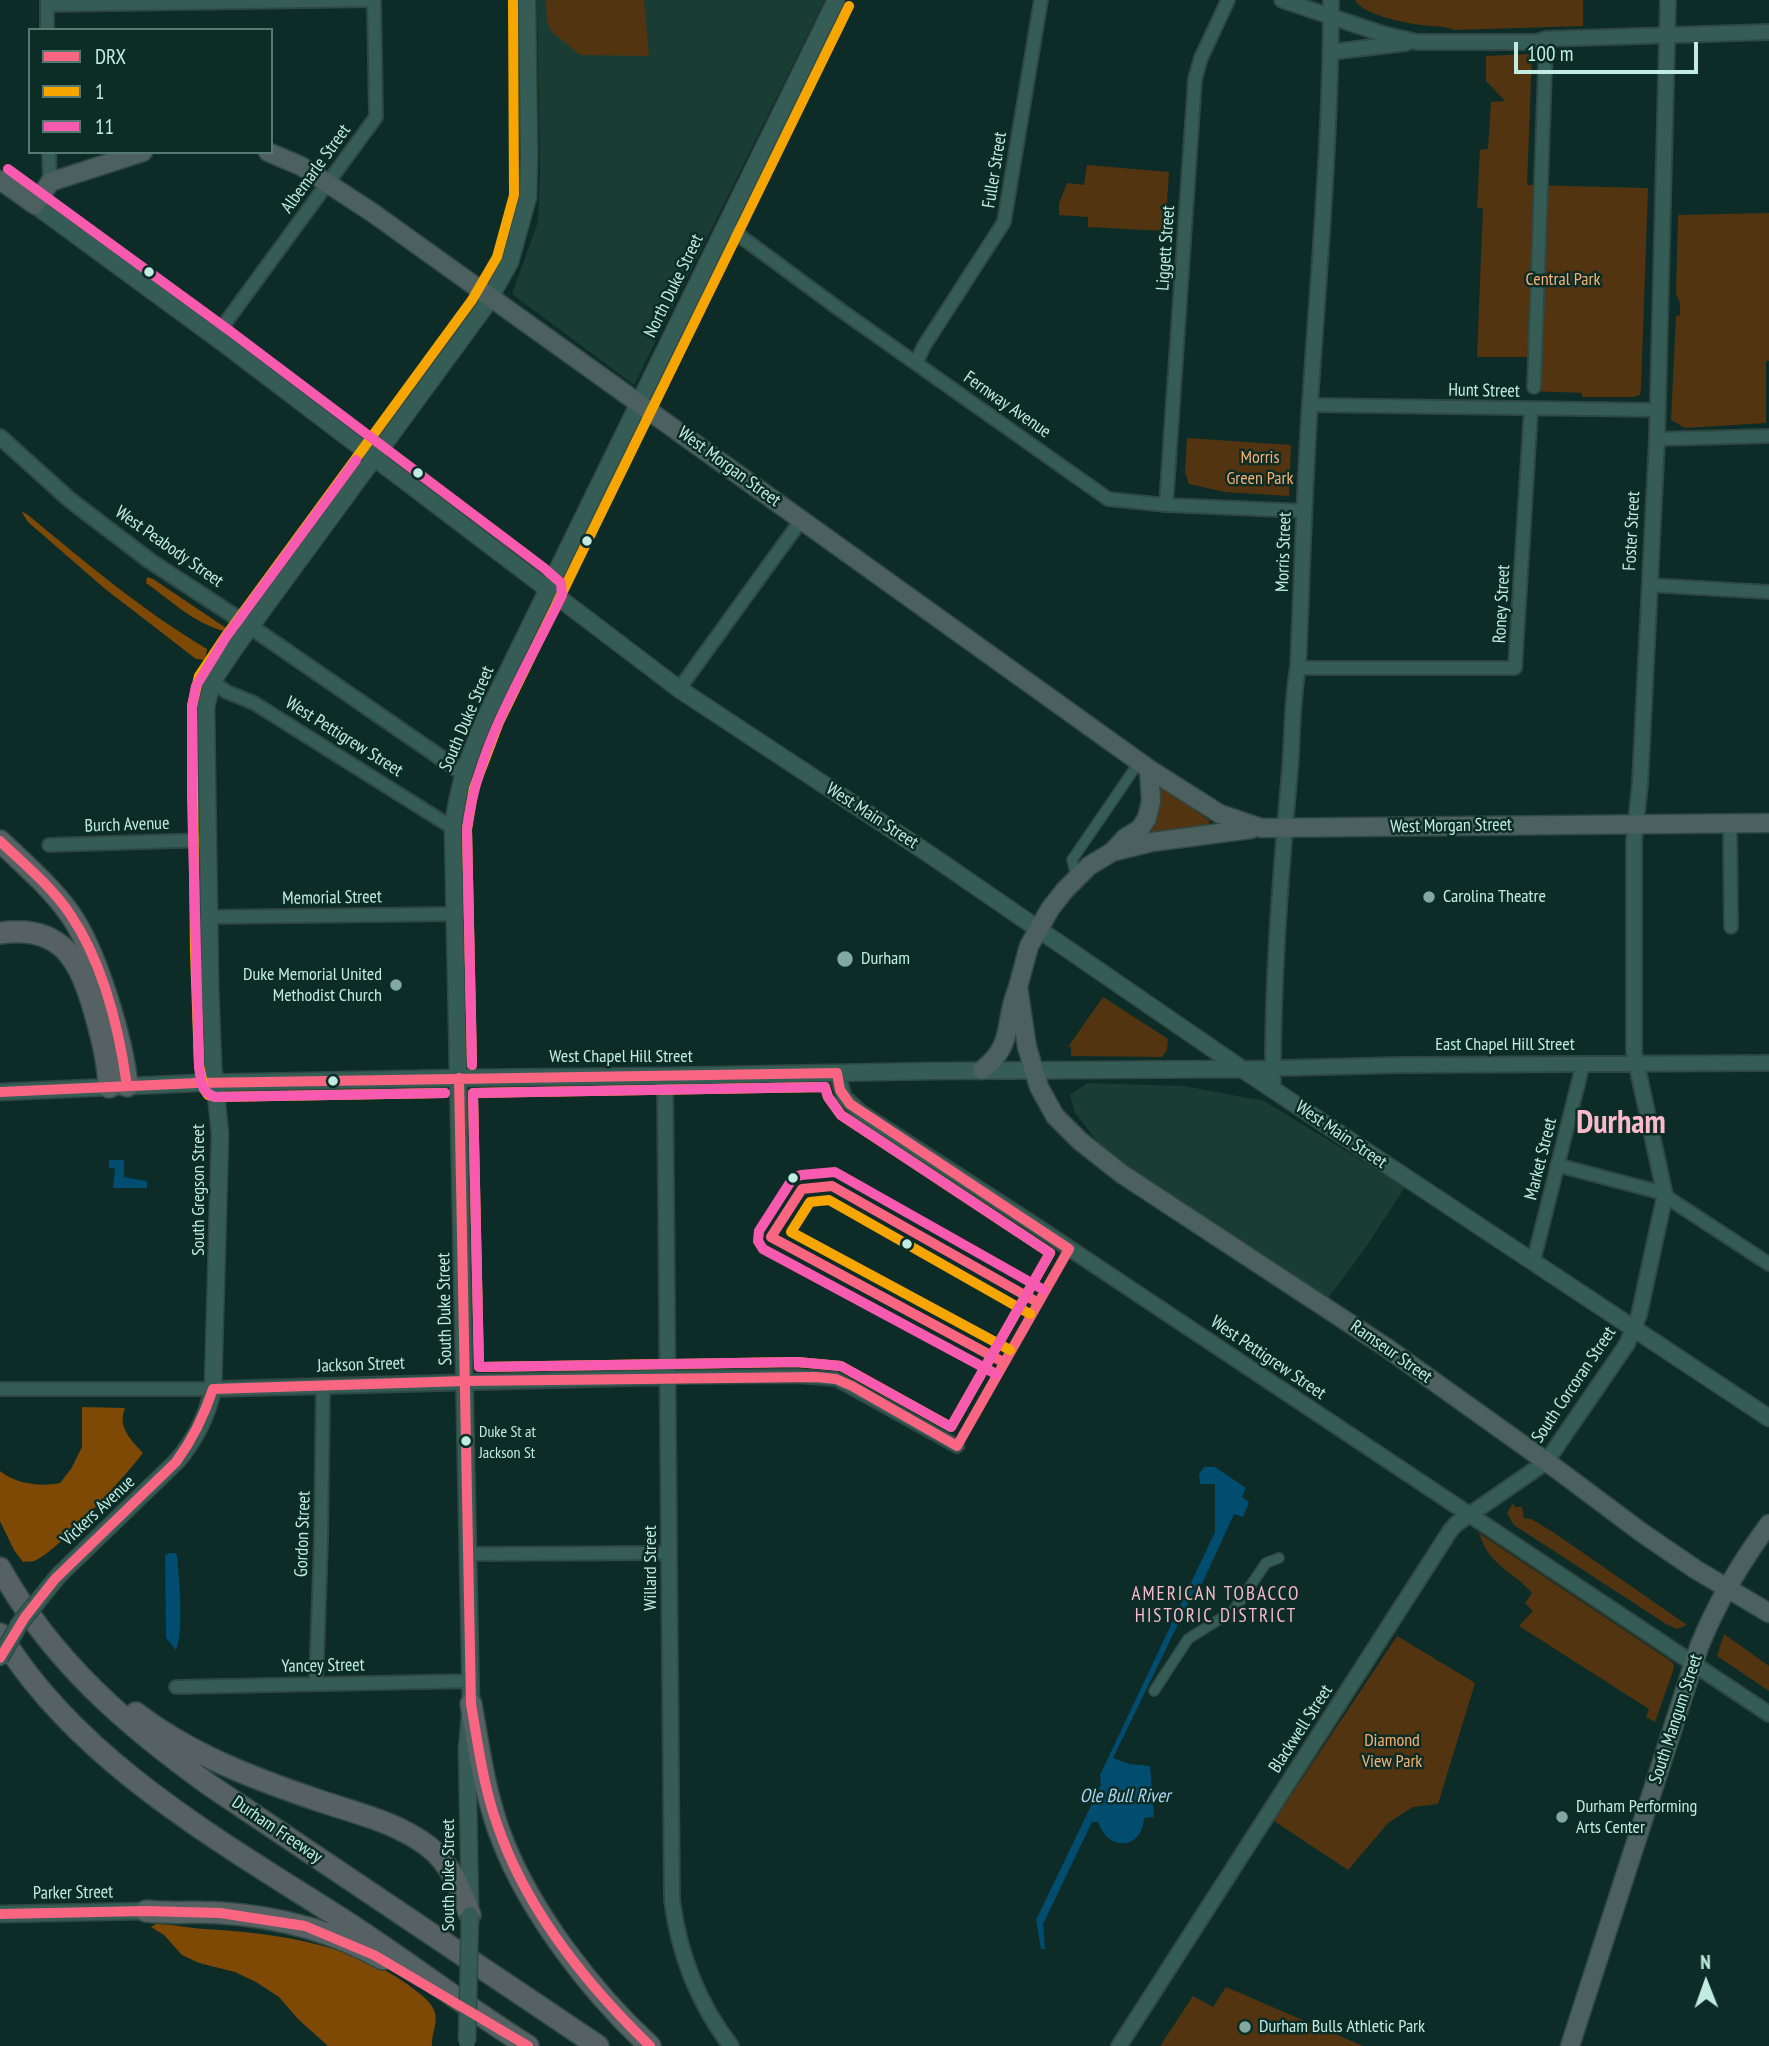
<!DOCTYPE html>
<style>
body{margin:0}
#map{position:relative;width:1769px;height:2046px;overflow:hidden;background:#0d2c27;font-family:"PT Sans Narrow",sans-serif}
canvas{display:block}
.legend{position:absolute;left:28px;top:28px;width:245px;height:126px;box-sizing:border-box;background:#0c2c26;border:2px solid #547971;margin:0;padding:9px 12px;list-style:none;font-size:21px;color:#c0ece2}
.legend li{display:flex;align-items:center;gap:14px;height:35px}
.legend b{width:35px;border:2px solid #547971}
.north{position:absolute;left:1671px;top:1948px;width:70px;height:70px;-webkit-text-stroke:5px #0c2c26;paint-order:stroke;rotate:359deg;font-size:19px;font-weight:700;line-height:28px;text-align:center;color:#c0ece2}
.north::after{content:'';display:block;margin:auto;width:24px;height:32px;background:#c0ece2;clip-path:polygon(50% 0,100% 100%,50% 72%,0 100%)}
.scale{position:absolute;left:1514px;top:42px;width:184px;height:32px;box-sizing:border-box;border:4px solid #c0ece2;border-top:0;padding-left:9px;font-size:21px;line-height:24px;white-space:nowrap;color:#c0ece2;-webkit-text-stroke:5px #0c2c26;paint-order:stroke}
</style>
<div id="map">
<canvas width="1769" height="2046"></canvas>
<ul class="legend">
<li><b style="height:9px;background:#fa6682"></b>DRX</li>
<li><b style="height:9px;background:#f7a600"></b>1</li>
<li><b style="height:9px;background:#f75aaf"></b>11</li>
</ul>
<div class="north">N</div>
<div class="scale">100 m</div>
</div>
<script>
const context = document.querySelector('canvas').getContext('2d');
context.lineJoin = 'round';
function paint(path, color) { context.fillStyle = color; context.fill(path, 'evenodd'); }
function stroke(path, color, width, dash) { context.strokeStyle = color; context.lineWidth = width; context.lineCap = dash ? 'butt' : 'round'; context.setLineDash(dash || []); context.stroke(path); }
function label(font, color, halo, rows, align = 'center') {
  context.font = font + ' "PT Sans Narrow",sans-serif'; context.lineWidth = 5; context.setLineDash([]); context.textBaseline = 'middle'; context.strokeStyle = halo; context.fillStyle = color; for (const [text, x, y, turn = 0] of rows) {
    context.save(); context.translate(x, y); context.rotate((+turn || 0) * Math.PI / 180); context.textAlign = isNaN(turn) ? turn : align; if (halo) context.strokeText(text, 0, 0); context.fillText(text, 0, 0); context.restore();
  }
}
paint(new Path2D(`
 M 537,0 L 825,0 L 634,385 L 512,294 L 538,222 L 540,172 Z
 M 1087,1083 L 1184,1086 L 1264,1101 L 1405,1187 L 1366,1247 L 1326,1301 L 1106,1152 L 1075,1113 L 1070,1095 Z`), '#193c35');
paint(new Path2D(`
 M 546,0 L 644,0 L 649,56 L 580,55 L 552,32 L 547,22 Z
 M 1355,0 L 1583,0 L 1583,26 L 1454,30 C 1444,25 1432,27 1421,25 C 1405,23 1363,15 1355,0 Z
 M 1532,54 L 1527,185 L 1648,188 L 1641,388 L 1640,395 L 1634,397 L 1582,397 L 1582,393 L 1531,391 L 1532,357 L 1477,357 L 1483,208 L 1477,208 L 1480,150 L 1488,149 L 1491,102 L 1505,101 L 1486,81 L 1486,56 Z
 M 1087,165 L 1169,172 L 1165,231 L 1088,227 L 1088,217 L 1059,215 L 1059,203 L 1067,183 L 1084,185 Z
 M 1769,213 L 1769,361 L 1766,361 L 1766,423 L 1685,428 L 1671,420 L 1676,316 L 1680,315 L 1680,303 L 1676,294 L 1678,215 Z
 M 1187,438 L 1291,445 L 1289,496 L 1225,492 L 1189,484 L 1185,472 Z
 M 1159,784 L 1209,820 L 1209,825 L 1146,834 Z
 M 1103,997 L 1168,1039 L 1167,1050 L 1162,1057 L 1071,1056 L 1071,1047 L 1068,1047 Z
 M 1513,1503 L 1515,1507 L 1522,1507 L 1524,1518 L 1531,1519 L 1553,1532 L 1687,1625 L 1677,1629 L 1666,1624 L 1514,1525 L 1507,1513 Z
 M 1479,1533 L 1671,1661 L 1674,1665 L 1673,1671 L 1655,1722 L 1646,1717 L 1649,1709 L 1519,1626 L 1533,1611 L 1525,1603 L 1532,1593 C 1512,1570 1489,1566 1479,1533 Z
 M 1724,1634 L 1769,1666 L 1769,1691 L 1717,1656 Z
 M 1397,1636 L 1475,1683 L 1438,1804 L 1413,1807 L 1388,1823 L 1348,1870 L 1274,1821 Z
 M 1226,1987 L 1363,2046 L 1160,2046 L 1193,1996 L 1213,2007 Z`), '#523411');
paint(new Path2D(`
 M 21,511 L 28,515 C 85,562 143,611 207,649 L 205,660 L 196,659 L 104,588 L 28,522 Z
 M 147,577 L 153,579 L 226,628 L 224,631 C 195,624 169,599 146,583 Z
 M 82,1407 L 125,1408 C 117,1427 131,1440 143,1453 C 126,1475 57,1553 34,1561 C 31,1562 27,1561 23,1562 L 14,1550 L 0,1521 L 0,1471 C 16,1484 40,1487 60,1483 L 71,1469 L 82,1447 Z
 M 156,1924 C 172,1924 188,1928 204,1929 C 273,1933 350,1943 407,1984 C 416,1991 429,1999 434,2010 C 439,2021 431,2034 432,2046 L 328,2046 L 298,2019 L 279,1997 L 256,1982 L 235,1972 L 199,1963 L 182,1955 L 164,1935 L 151,1927 Z`), '#7d4905');
paint(new Path2D(`
 M 109,1160 L 124,1160 L 124,1177 L 147,1181 L 147,1188 L 113,1188 L 115,1168 L 109,1168 Z
 M 1204,1467 L 1215,1467 L 1246,1488 L 1242,1497 L 1249,1502 L 1243,1517 L 1234,1514 L 1201,1586 L 1197,1585 L 1113,1758 L 1129,1764 L 1150,1766 L 1154,1817 L 1144,1818 C 1142,1850 1108,1852 1098,1822 L 1092,1822 L 1043,1924 L 1045,1949 L 1041,1949 L 1036,1920 L 1101,1785 L 1100,1775 L 1215,1532 L 1215,1484 L 1200,1484 L 1199,1474 Z
 M 169,1553 L 176,1553 L 177,1556 C 179,1578 184,1632 176,1650 L 166,1638 L 165,1555 Z`), '#014d70');
const pedestrian = new Path2D(`
 M 1077,878 L 1072,860 L 1139,762
 M 1154,1691 L 1188,1639 L 1234,1610 L 1266,1563 L 1279,1558`);
const minor = new Path2D(`
 M 47,0 L 47,30
 M 47,5 L 371,0
 M 49,152 L 50,182
 M 725,225 L 839,309 L 1108,499 L 1166,505 L 1305,511
 M 215,337 L 376,117 L 374,0
 M 916,363 L 924,346 L 1004,222 L 1041,0
 M 1534,387 L 1546,39
 M 1310,405 L 1657,410
 M 1657,439 L 1769,436
 M 1166,505 L 1195,79 L 1201,58 L 1228,0
 M 1649,585 L 1769,592
 M 1298,668 L 1515,668 L 1531,409
 M 212,682 L 227,692 L 254,703 L 453,828
 M 679,689 L 802,519
 M 1730,822 L 1731,927
 M 49,845 L 206,840
 M 209,917 L 455,914
 M 1557,1165 L 1659,1192 L 1769,1264
 M 1533,1263 L 1583,1064
 M 668,1377 L 797,1376 L 836,1379 L 957,1446
 M 0,1389 L 213,1389
 M 469,1554 L 670,1553
 M 316,1684 L 321,1540 L 323,1386
 M 176,1687 L 471,1681`);
const tertiary = new Path2D(`
 M 1282,0 L 1383,34 L 1417,42 L 1536,42 L 1546,39 L 1769,32
 M 1331,52 L 1406,43
 M 0,437 L 70,500 L 150,561 L 251,627 L 463,773
 M 1242,1069 L 1402,1065 L 1769,1063
 M 837,1073 L 844,1097 L 860,1112 L 1030,1222 L 1769,1714
 M 665,1076 L 672,1900 C 679,1954 697,2002 731,2046
 M 1273,1090 C 1272,987 1280,883 1289,780 C 1293,743 1291,705 1298,668 C 1302,580 1304,491 1310,403 C 1319,269 1331,134 1331,0
 M 213,1389 L 668,1377
 M 1119,2046 L 1450,1531 L 1456,1524 L 1546,1462 L 1627,1344 L 1639,1315 L 1665,1195 L 1634,1052 L 1634,841 L 1640,784 L 1657,439 L 1668,0`);
const secondary = new Path2D(`
 M 35,205 L 222,342 L 679,689 L 929,854 L 1242,1069 L 1769,1418
 M 0,1092 L 197,1083 L 459,1078 L 665,1076 L 935,1071 L 1242,1069
 M 59,1575 L 177,1461 C 195,1440 207,1416 213,1389 L 220,1134 L 213,1065 L 210,985 L 206,707 L 212,682 L 237,645 L 484,308 L 510,262 L 528,197 L 529,156 L 527,0
 M 470,1906 L 467,1749 L 471,1704 L 453,828 C 458,785 469,756 486,716 L 836,0
 M 0,1914 L 146,1911`);
const primary = new Path2D(`
 M 268,152 L 301,166 L 373,213 L 1149,769 L 1220,814 L 1261,828 L 1769,823
 M 0,180 L 35,205 L 50,182 L 143,152
 M 1251,829 L 1152,842 L 1112,852 L 1089,866 L 1065,890 L 1050,909 L 1029,946 L 1018,987 L 1027,1047 L 1039,1087 L 1055,1116 L 1080,1141 L 1122,1174 L 1387,1348 L 1558,1470 L 1641,1532 L 1695,1569 L 1769,1613
 M 1113,851 L 1125,838 L 1140,829 L 1147,818 L 1151,801 L 1149,769
 M 982,1070 C 1015,1044 1003,1025 1017,990
 M 1570,2046 L 1699,1647 C 1717,1602 1741,1562 1769,1524`);
const motorway = new Path2D(`
 M 0,841 C 24,864 50,886 70,914 C 96,951 123,1041 127,1086
 M 0,933 C 63,924 80,961 95,1013 C 102,1038 108,1061 109,1087
 M 0,1568 C 52,1661 126,1725 211,1786 L 598,2046
 M 0,1634 C 80,1766 231,1847 357,1929 C 415,1967 470,2010 528,2046
 M 471,1704 C 479,1749 485,1796 502,1839 C 530,1912 592,1993 650,2046
 M 136,1713 C 191,1755 255,1779 320,1801 C 356,1813 399,1823 429,1847 C 451,1864 460,1889 470,1915
 M 146,1911 C 171,1914 197,1911 222,1913 C 279,1917 333,1931 383,1959`);
stroke(pedestrian, '#2f4843', 12);
stroke(minor, '#2f4843', 16);
stroke(tertiary, '#2f4843', 18);
stroke(secondary, '#2f4843', 19);
stroke(primary, '#2f4843', 21);
stroke(motorway, '#2f4843', 24);
stroke(pedestrian, '#355d56', 9);
stroke(minor, '#355d56', 12);
stroke(tertiary, '#355d56', 14);
stroke(secondary, '#355d56', 16);
stroke(primary, '#4b605f', 18);
stroke(motorway, '#556162', 21);
const secondaryBridge = new Path2D(`
 M 0,1658 L 20,1623 L 59,1575
 M 467,2042 L 470,1915`);
stroke(secondaryBridge, '#2f4843', 19, []);
stroke(secondaryBridge, '#355d56', 16);
stroke(new Path2D(`
 M 0,841 C 24,864 51,886 70,914 C 103,963 119,1028 127,1086
 M 459,1078 L 471,1704 C 478,1744 483,1785 497,1824 C 526,1910 586,1984 650,2046
 M 0,1092 L 197,1083 L 837,1073 L 840,1090 L 850,1104 L 1069,1249 L 957,1446 L 852,1386 L 836,1379 L 816,1377 L 466,1381 L 213,1389 C 204,1416 193,1439 176,1462 L 55,1579 L 25,1617 L 0,1658
 M 1003,1362 L 771,1237 L 802,1189 L 832,1186 L 1037,1302
 M 0,1914 L 146,1911 L 220,1913 L 305,1926 L 374,1955 L 528,2046`), '#fa6682', 10);
stroke(new Path2D(`
 M 472,1065 L 467,829 L 474,788 L 499,722 L 849,6
 M 825,1087 L 828,1097 L 841,1115 L 1050,1253 L 951,1427 L 841,1366 L 797,1362 L 479,1367 L 473,1093 Z
 M 445,1093 L 216,1097 L 208,1095 L 204,1089 L 199,1065 L 195,951 L 192,706 L 199,676 L 225,637 L 472,300 L 497,257 L 514,195 L 513,0
 M 1010,1350 L 791,1232 L 810,1202 L 829,1200 L 1030,1314`), '#f7a600', 10);
stroke(new Path2D(`
 M 8,169 L 230,331 L 544,568 L 561,583 L 562,595 C 526,670 477,745 467,829 L 472,1065
 M 356,460 L 226,637 L 196,686 L 192,707 L 192,798 L 199,1067 C 201,1080 201,1093 215,1097 L 445,1093
 M 825,1087 L 828,1097 L 841,1115 L 1050,1253 L 951,1427 L 841,1366 L 797,1362 L 479,1367 L 473,1093 Z
 M 996,1374 L 763,1249 L 758,1241 L 759,1231 L 793,1178 L 801,1175 L 835,1172 L 1044,1290`), '#f75aaf', 10);
for (const [x, y, r, color] of [
 [149,272,6,"#c0ece2"],
 [418,473,6,"#c0ece2"],
 [587,541,6,"#c0ece2"],
 [1429,897,7,"#81a9a1"],
 [845,959,9,"#81a9a1"],
 [396,985,7,"#81a9a1"],
 [333,1081,6,"#c0ece2"],
 [793,1178,6,"#c0ece2"],
 [907,1244,6,"#c0ece2"],
 [466,1441,6,"#c0ece2"],
 [1562,1817,7,"#81a9a1"],
 [1245,2027,7,"#81a9a1"]
]) { const dot = new Path2D(); dot.arc(x, y, r, 0, 2 * Math.PI); context.fillStyle = color; context.fill(dot); stroke(dot, '#0c2c26', 2.5); }
label('16px', '#c0ece2', '#0c2c26', [
 ["Duke St at",479,1432],
 ["Jackson St",479,1453]
], 'left');
label('18px', '#c0ece2', '#0c2c26', [
 ["Albemarle Street",316,169,-54],
 ["Fuller Street",995,170,-81],
 ["Liggett Street",1166,248,-86],
 ["North Duke Street",674,286,-64],
 ["Hunt Street",1484,391,1],
 ["Fernway Avenue",1007,405,35],
 ["West Morgan Street",729,467,36],
 ["Foster Street",1632,531,-87],
 ["West Peabody Street",169,547,35],
 ["Morris Street",1284,552,-88],
 ["Roney Street",1502,604,-87],
 ["South Duke Street",467,719,-67],
 ["West Pettigrew Street",344,737,32],
 ["West Main Street",872,816,33],
 ["Burch Avenue",127,825,-2],
 ["West Morgan Street",1451,826,-1],
 ["Memorial Street",332,898,-1],
 ["East Chapel Hill Street",1505,1045],
 ["West Chapel Hill Street",621,1057],
 ["West Main Street",1341,1135,34],
 ["Market Street",1541,1159,-76],
 ["South Gregson Street",199,1190,-90],
 ["South Duke Street",445,1309,-91],
 ["Ramseur Street",1391,1352,35],
 ["West Pettigrew Street",1268,1358,34],
 ["Jackson Street",361,1365,-2],
 ["South Corcoran Street",1574,1385,-56],
 ["Vickers Avenue",98,1511,-43],
 ["Gordon Street",303,1534,-88],
 ["Willard Street",651,1568,-90],
 ["Yancey Street",323,1666,-1],
 ["South Mangum Street",1676,1719,-72],
 ["Blackwell Street",1301,1729,-57],
 ["Durham Freeway",277,1830,34],
 ["South Duke Street",449,1875,-90],
 ["Parker Street",73,1893,-1]
]);
label('18px', '#faaf72', '#0c2c26', [
 ["Central Park",1563,280],
 ["Morris",1260,458],
 ["Green Park",1260,479],
 ["Diamond",1392,1741],
 ["View Park",1392,1762]
]);
label('18px', '#c0ece2', '#0c2c26', [
 ["Carolina Theatre",1443,897],
 ["Durham",861,959],
 ["Duke Memorial United",382,975,"right"],
 ["Methodist Church",382,996,"right"],
 ["Durham Performing",1576,1807],
 ["Arts Center",1576,1828],
 ["Durham Bulls Athletic Park",1259,2027]
], 'left');
context.letterSpacing = '2px';
label('19px', '#fbb9cc', '#0c2c26', [
 ["AMERICAN TOBACCO",1216,1595],
 ["HISTORIC DISTRICT",1216,1617]
]);
context.letterSpacing = '0px';
label('italic 19px', '#add5f2', '#0c2c26', [
 ["Ole Bull River",1125,1797]
]);
label('bold 32px', '#fbb9cc', '#0c2c26', [
 ["Durham",1621,1124]
]);
</script>
